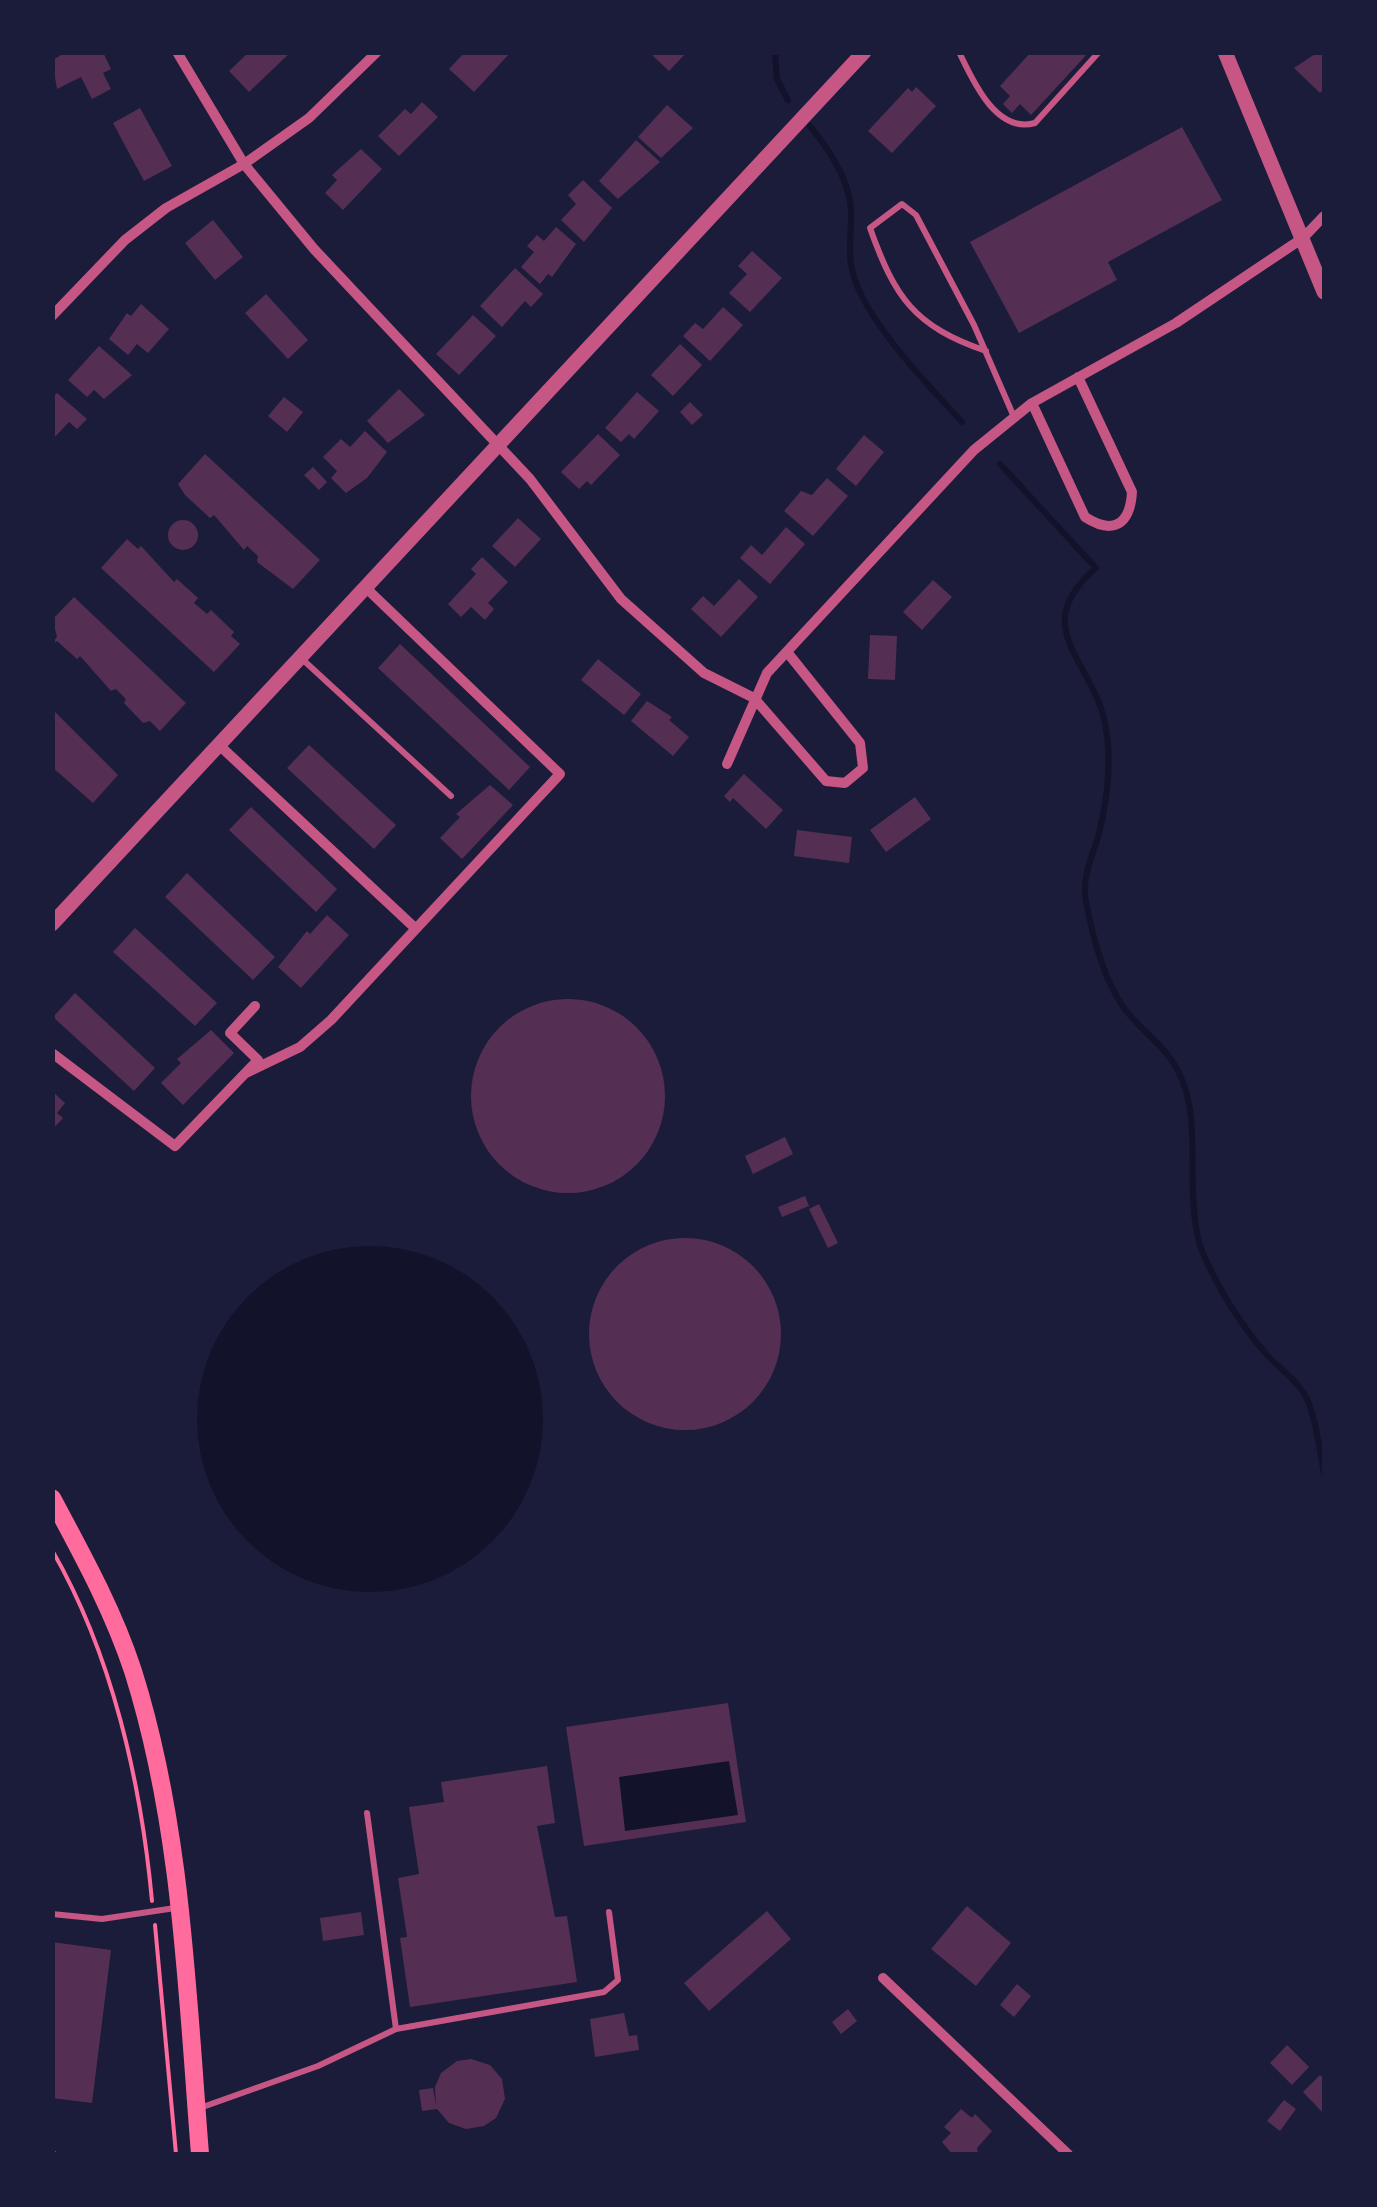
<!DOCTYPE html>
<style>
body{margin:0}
#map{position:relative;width:1377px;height:2207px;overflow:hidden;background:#1b1b3a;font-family:Rubik,sans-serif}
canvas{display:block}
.frame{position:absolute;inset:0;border:55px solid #1b1b3a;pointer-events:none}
</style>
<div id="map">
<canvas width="1377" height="2207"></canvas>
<div class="frame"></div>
</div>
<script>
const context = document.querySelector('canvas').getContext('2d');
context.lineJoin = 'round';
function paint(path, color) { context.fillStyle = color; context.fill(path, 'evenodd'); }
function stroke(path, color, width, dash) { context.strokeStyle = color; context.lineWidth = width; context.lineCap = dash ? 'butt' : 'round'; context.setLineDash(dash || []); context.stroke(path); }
paint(new Path2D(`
 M197 1419a173 173 0 1 1 346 0a173 173 0 1 1-346 0Z
 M 729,1761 L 738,1815 L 625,1831 L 619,1777 Z`), '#12122b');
stroke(new Path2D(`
 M 775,52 L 777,79 L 788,100
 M 810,126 C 828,148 849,180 851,209 C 852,227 848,247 851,264 C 857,313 929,386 962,422
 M 1000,464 L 1096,568 C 1025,629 1096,661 1106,729 C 1112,763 1107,800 1099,834 C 1093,856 1081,877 1086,901 C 1092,934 1104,980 1124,1008 C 1141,1031 1165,1045 1178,1071 C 1205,1121 1182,1197 1202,1251 C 1217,1287 1241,1325 1266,1354 C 1278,1367 1294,1378 1303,1392 C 1316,1412 1319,1450 1324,1473`), '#12122b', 6);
paint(new Path2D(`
 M 67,52 L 103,52 L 111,69 L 103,73 L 111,89 L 92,99 L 81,77 L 57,89 L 52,60 Z
 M 249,52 L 291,52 L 249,92 L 229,71 Z
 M 465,52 L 511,52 L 474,92 L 449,69 Z
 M 649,52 L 687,52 L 669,71 Z
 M 1031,52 L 1089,52 L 1031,115 L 1020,104 L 1012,113 L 1003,104 L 1010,96 L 1000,86 Z
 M 1318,52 L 1324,52 L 1324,88 L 1320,93 L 1294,68 Z
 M 916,87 L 936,106 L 892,153 L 868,131 L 908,88 L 912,92 Z
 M 422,102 L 438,117 L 399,156 L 378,136 L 405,109 L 411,114 Z
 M 667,105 L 693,128 L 661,158 L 638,137 Z
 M 140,108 L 172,166 L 144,181 L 113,123 Z
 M 1182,127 L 1222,200 L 1108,262 L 1117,280 L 1019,333 L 970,242 Z
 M 636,140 L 660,162 L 618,199 L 599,181 Z
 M 361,149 L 382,169 L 343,210 L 325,193 L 337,180 L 332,175 Z
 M 583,180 L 612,208 L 584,242 L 561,220 L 576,204 L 568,195 Z
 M 213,220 L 243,257 L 215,280 L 185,243 Z
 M 556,227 L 576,244 L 552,277 L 548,274 L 540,284 L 521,267 L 534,252 L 527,246 L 537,235 L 544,241 Z
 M 752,251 L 782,278 L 750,312 L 729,293 L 747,274 L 738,266 Z
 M 515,268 L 543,294 L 531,307 L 525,301 L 502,327 L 480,306 Z
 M 266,294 L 308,340 L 288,359 L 245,313 Z
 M 141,304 L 169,329 L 148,353 L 137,344 L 128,355 L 109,339 L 127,313 L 131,316 Z
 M 723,307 L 743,325 L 710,361 L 683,336 L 695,323 L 703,329 Z
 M 473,315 L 496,336 L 459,375 L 436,354 Z
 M 680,344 L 702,365 L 673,396 L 651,375 Z
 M 99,346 L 132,375 L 104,399 L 94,390 L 87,397 L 68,380 Z
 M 399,389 L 425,415 L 388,443 L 367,421 Z
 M 637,392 L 659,411 L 634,439 L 629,434 L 621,442 L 605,428 Z
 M 57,393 L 87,419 L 77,429 L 69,422 L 52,440 L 52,398 Z
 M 284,397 L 303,412 L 287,432 L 268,416 Z
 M 690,402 L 703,415 L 692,425 L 680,412 Z
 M 365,431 L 387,452 L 367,478 L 346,493 L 331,478 L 337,471 L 323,457 L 341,439 L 350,447 Z
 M 598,434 L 620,455 L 591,485 L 587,481 L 579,489 L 561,472 Z
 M 864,435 L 884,452 L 856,486 L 836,469 Z
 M 205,454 L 320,560 L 293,589 L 257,562 L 258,556 L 247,546 L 244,550 L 214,515 L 210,518 L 185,495 L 178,484 Z
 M 313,467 L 327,482 L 319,490 L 304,475 Z
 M 827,478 L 848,496 L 813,536 L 784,511 L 801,491 L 812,495 Z
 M 518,518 L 541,539 L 515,567 L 492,546 Z
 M168 535a15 15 0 1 1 30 0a15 15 0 1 1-30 0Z
 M 786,527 L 805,544 L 770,584 L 740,558 L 751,545 L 762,555 Z
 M 127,539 L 138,549 L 141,546 L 174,582 L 177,579 L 198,598 L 194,603 L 207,614 L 211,610 L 234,632 L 231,636 L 240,644 L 214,672 L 101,568 Z
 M 482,557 L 508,582 L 488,603 L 494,609 L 485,620 L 471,607 L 461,617 L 448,604 L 476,574 L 471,569 Z
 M 739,579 L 758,597 L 721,637 L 691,609 L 703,596 L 714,606 Z
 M 933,580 L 952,597 L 922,630 L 903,612 Z
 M 74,597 L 186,703 L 160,731 L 150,721 L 143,723 L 124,703 L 126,699 L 116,689 L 111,691 L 80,656 L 77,659 L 57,641 L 52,645 L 57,636 L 52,620 Z
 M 870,635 L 897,636 L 895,680 L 868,679 Z
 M 400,644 L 530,767 L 509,790 L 378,668 Z
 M 598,659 L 641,694 L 624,715 L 581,680 Z
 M 647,701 L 672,717 L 669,720 L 689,737 L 673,756 L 631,721 Z
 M 52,709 L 118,775 L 93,803 L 52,767 Z
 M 309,745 L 396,825 L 374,849 L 287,768 Z
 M 744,774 L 783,810 L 766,829 L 733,798 L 730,802 L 724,796 Z
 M 490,785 L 513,805 L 462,859 L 440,838 L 460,817 L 456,814 Z
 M 915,797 L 931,819 L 886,852 L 870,830 Z
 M 251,807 L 337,889 L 316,912 L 229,830 Z
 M 797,830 L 852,837 L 849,863 L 794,856 Z
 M 187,873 L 275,957 L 253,980 L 165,897 Z
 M 327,915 L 349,935 L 301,988 L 278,967 L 307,931 L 310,934 Z
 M 135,928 L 217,1003 L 195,1026 L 113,952 Z
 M 75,993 L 155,1068 L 134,1091 L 53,1017 Z
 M471 1096a97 97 0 1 1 194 0a97 97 0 1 1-194 0Z
 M 211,1030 L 234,1053 L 183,1105 L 161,1083 L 181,1063 L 177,1059 Z
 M 52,1091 L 65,1103 L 57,1113 L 63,1118 L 52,1130 Z
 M 785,1137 L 793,1154 L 753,1174 L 745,1156 Z
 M 805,1196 L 809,1206 L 782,1217 L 778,1207 Z
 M 819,1204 L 838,1243 L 828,1248 L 809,1209 Z
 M589 1334a96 96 0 1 1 192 0a96 96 0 1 1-192 0Z
 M 728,1703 L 746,1822 L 584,1846 L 566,1727 ZM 729,1761 L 738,1815 L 625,1831 L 619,1777 Z
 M 547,1766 L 555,1823 L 537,1826 L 555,1917 L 567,1916 L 577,1982 L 410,2007 L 400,1938 L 407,1937 L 398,1878 L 419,1874 L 409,1807 L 444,1802 L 441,1782 Z
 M 967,1906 L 1011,1943 L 976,1986 L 931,1949 Z
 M 767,1911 L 791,1939 L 709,2011 L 684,1983 Z
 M 361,1912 L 364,1935 L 323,1941 L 320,1918 Z
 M 52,1942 L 111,1950 L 92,2103 L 52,2098 Z
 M 1017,1984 L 1031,1996 L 1014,2017 L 1000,2005 Z
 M 848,2009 L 857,2021 L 841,2034 L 832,2022 Z
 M 624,2013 L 629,2036 L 637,2035 L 639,2050 L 595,2057 L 590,2019 Z
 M 1287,2045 L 1309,2067 L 1292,2085 L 1270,2063 Z
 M 471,2059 L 490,2065 L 502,2079 L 505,2099 L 496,2118 L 484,2126 L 466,2129 L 449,2123 L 437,2109 L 422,2111 L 419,2090 L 433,2088 L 436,2105 L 435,2087 L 441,2073 L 457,2061 Z
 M 1320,2075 L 1324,2079 L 1324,2114 L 1303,2092 Z
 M 1284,2100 L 1296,2109 L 1280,2131 L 1267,2121 Z
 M 961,2109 L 972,2118 L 975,2114 L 992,2131 L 977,2148 L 978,2154 L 952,2154 L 942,2142 L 951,2133 L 944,2127 Z`), '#542f53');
stroke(new Path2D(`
 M 52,1550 C 112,1654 141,1782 152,1901
 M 155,1925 L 176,2154`), '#ff6b9d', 4);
stroke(new Path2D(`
 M 959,52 C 973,81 996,134 1035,123 L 1099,52
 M 986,351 C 914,326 895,298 870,228 L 902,204 L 916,215 L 974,325 L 1014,417
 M 301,658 L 451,796
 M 367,1813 L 396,2029
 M 52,1914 L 102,1919 L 175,1908
 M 197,2109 L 318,2066 L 396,2029 L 604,1992 L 618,1980 L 609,1912
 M 52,2154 L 54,2154`), '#c65784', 6);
stroke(new Path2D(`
 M 177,52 L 244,164 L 314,249 L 530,479 L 621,599 L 704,673 L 754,698 L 826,781 L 845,783 L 863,768 L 860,743 L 787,652
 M 52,316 L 125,240 L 166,208 L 244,164 L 309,118 L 377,52
 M 1032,403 L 1085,517 C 1113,535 1130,525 1132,492 L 1078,377
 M 219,745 L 415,928
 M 727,764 L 767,673 L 974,450 L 1032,403 L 1176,323 L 1303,238 L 1324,216
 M 52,1053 L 175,1146 L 258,1060 L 230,1033 L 255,1006
 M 246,1073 L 300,1047 L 331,1020 L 560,774 L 365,587
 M 883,1978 L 1068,2154`), '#c65784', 10);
stroke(new Path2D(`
 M 1225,52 L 1324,292
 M 52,924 L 864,52`), '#c65784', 15);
stroke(new Path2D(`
 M 52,1498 C 82,1554 113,1610 133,1671 C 182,1826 187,1993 200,2154`), '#ff6b9d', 18);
</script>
